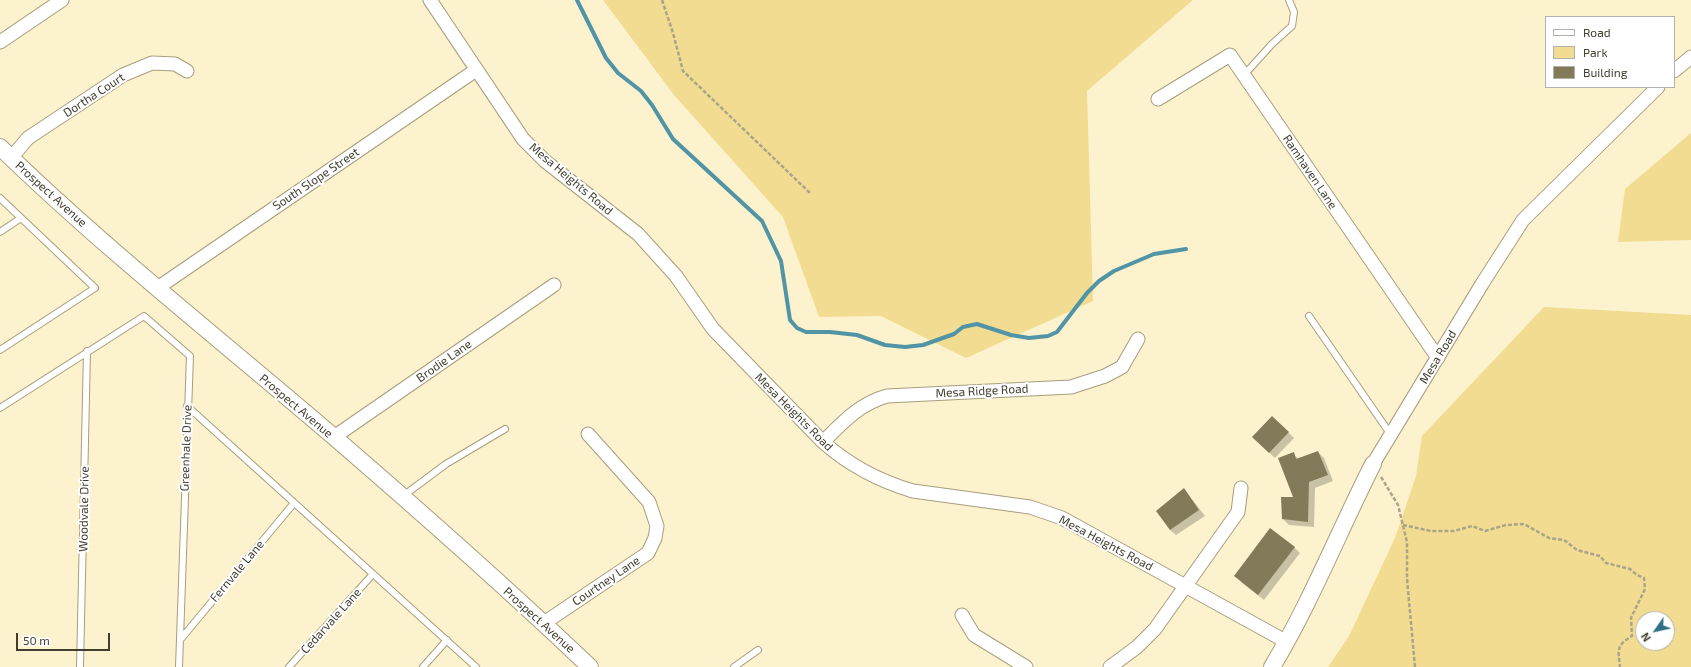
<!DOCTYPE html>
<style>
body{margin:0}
#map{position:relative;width:1691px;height:667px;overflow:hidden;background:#fcf2ce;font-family:"Exo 2",sans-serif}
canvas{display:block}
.legend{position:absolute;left:1545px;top:16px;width:130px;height:72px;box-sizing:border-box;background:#fff;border:1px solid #b3b1ac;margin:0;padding:5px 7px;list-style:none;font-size:12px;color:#413d2f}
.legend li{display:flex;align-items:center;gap:8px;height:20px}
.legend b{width:20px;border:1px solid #b3b1ac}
.north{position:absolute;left:1635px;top:611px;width:40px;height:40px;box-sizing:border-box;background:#fff;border:1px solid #b3b1ac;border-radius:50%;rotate:236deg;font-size:11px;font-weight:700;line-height:16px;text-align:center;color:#413d2f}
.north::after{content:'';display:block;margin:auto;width:14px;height:18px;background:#307084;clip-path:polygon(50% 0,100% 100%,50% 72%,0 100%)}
.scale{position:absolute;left:16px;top:633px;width:94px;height:18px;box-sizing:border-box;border:2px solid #413d2f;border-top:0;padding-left:5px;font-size:12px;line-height:14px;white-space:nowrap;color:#413d2f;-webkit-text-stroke:3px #fff;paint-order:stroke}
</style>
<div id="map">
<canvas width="1691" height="667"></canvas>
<ul class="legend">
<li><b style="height:5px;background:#fff"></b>Road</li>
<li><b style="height:11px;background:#f1dc92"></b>Park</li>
<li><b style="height:11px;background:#837a5a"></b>Building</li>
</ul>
<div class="north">N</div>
<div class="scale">50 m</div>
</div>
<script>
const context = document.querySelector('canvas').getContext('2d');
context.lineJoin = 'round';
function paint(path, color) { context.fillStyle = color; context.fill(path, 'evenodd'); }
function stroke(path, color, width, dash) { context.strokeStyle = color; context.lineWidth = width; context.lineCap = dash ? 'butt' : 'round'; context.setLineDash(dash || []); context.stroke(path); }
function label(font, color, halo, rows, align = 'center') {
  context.font = font + ' "Exo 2",sans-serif'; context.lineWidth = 4; context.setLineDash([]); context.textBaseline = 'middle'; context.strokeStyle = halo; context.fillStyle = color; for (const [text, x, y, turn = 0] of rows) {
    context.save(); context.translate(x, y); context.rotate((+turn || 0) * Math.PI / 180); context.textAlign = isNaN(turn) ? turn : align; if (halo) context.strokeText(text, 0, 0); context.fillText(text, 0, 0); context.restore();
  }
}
paint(new Path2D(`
 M 603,0 L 1193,0 L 1087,91 L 1093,301 L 966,358 L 881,316 L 819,317 L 783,217 L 674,95 Z
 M 1691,133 L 1691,240 L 1618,242 L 1625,189 Z
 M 1544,307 L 1691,315 L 1691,667 L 1328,667 L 1349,636 L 1395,538 L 1416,476 L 1422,436 ZM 1643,619 L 1667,619 L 1667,643 L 1643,643 Z`), '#f1dc92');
paint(new Path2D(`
 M 1272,417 L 1294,438 L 1275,458 L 1253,437 Z
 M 1318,452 L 1324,458 L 1333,481 L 1315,488 L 1314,527 L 1289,525 L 1283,519 L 1294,498 L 1293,454 L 1299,459 Z
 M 1184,489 L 1205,516 L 1176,535 L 1170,530 Z
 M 1294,547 L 1300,553 L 1264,600 L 1241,582 Z`), '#0003');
stroke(new Path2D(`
 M 577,0 L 606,58 L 618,73 L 641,91 L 652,105 L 673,139 L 762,221 L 781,261 L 790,320 L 797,328 L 806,332 L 830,332 L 857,335 L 885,345 L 905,347 L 923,345 L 954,334 L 963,327 L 977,324 L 1011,335 L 1029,338 L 1048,336 L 1057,332 L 1087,293 L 1099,281 L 1114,271 L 1154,254 L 1186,249`), '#5094a6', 4);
paint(new Path2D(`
 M 1272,416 L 1289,432 L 1269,453 L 1252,437 Z
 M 1318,451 L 1328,475 L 1309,482 L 1308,522 L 1282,519 L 1281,497 L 1293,497 L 1278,458 L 1294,452 L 1296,459 Z
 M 1184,488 L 1199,510 L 1170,530 L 1156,511 Z
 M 1270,528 L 1295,547 L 1258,595 L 1234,576 Z`), '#837a5a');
const service = new Path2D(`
 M 1244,75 L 1272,44 L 1292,26 L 1294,12 L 1289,0
 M 0,198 L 95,288 L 0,350
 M 0,232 L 21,218
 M 1309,316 L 1391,435
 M 187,406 L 476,667
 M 0,408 L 144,316 L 190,356 L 179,667
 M 403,496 L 446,464 L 505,429
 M 180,640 L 294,503
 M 80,667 L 87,351
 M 289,667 L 373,574
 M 423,667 L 447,640
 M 734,667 L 758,650`);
const minor = new Path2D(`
 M 430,0 L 523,139 L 545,161 L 638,234 L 676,276 L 713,329 L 823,442 C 850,466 879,481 913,491 L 1030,507 L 1062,518 L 1287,642
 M 0,42 L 62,0
 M 1674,71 L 1691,57
 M 1158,99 L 1230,55 L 1438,358
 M 11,158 L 28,138 L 123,75 L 152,63 L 175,64 L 187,71
 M 156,289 L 476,70
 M 334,437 L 554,285
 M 823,442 C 843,422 859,404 887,396 L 1071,387 L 1105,376 L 1122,367 L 1138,339
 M 1373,464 L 1482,284 L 1523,220 L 1658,87
 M 962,615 L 974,635 L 1026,667
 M 544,623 L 648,553 L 655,538 L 657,526 L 649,502 L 588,434
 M 1110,667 L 1137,647 L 1155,629 L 1238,512 L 1241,488`);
const tertiary = new Path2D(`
 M 0,147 C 106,250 222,341 334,437 C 421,512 507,588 590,667
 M 1272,667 C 1311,602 1339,531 1373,464`);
stroke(service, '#a79e7d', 8);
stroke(minor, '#a79e7d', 15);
stroke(tertiary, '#a79e7d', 18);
stroke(new Path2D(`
 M 662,0 L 673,33 L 683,71 L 810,193
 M 1381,477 L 1398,505 L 1407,542 L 1407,579 L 1415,667
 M 1403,525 L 1431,531 L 1454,531 L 1472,526 L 1485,531 L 1506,525 L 1524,524 L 1549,538 L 1564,540 L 1577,550 L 1600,556 L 1606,563 L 1630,569 L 1637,575 L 1644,578 L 1645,589 L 1631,618 L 1632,636 C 1616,646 1618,649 1620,667`), '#aba489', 2.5, [4, 2]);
stroke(service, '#fff', 6);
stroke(minor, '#fff', 13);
stroke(tertiary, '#fff', 16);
label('12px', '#413d2f', '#fff', [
 ["Dortha Court",94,95,-33],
 ["Ramhaven Lane",1310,172,56],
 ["South Slope Street",316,179,-34],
 ["Mesa Heights Road",571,179,40],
 ["Prospect Avenue",51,194,42],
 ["Mesa Road",1438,357,-59],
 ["Brodie Lane",444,361,-35],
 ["Mesa Ridge Road",982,391,-3],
 ["Prospect Avenue",296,406,40],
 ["Mesa Heights Road",794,412,45],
 ["Greenhale Drive",186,448,-88],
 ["Woodvale Drive",84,509,-89],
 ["Mesa Heights Road",1106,543,28],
 ["Fernvale Lane",237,571,-50],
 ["Courtney Lane",606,581,-34],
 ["Prospect Avenue",539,620,42],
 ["Cedarvale Lane",331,621,-48]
]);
</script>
